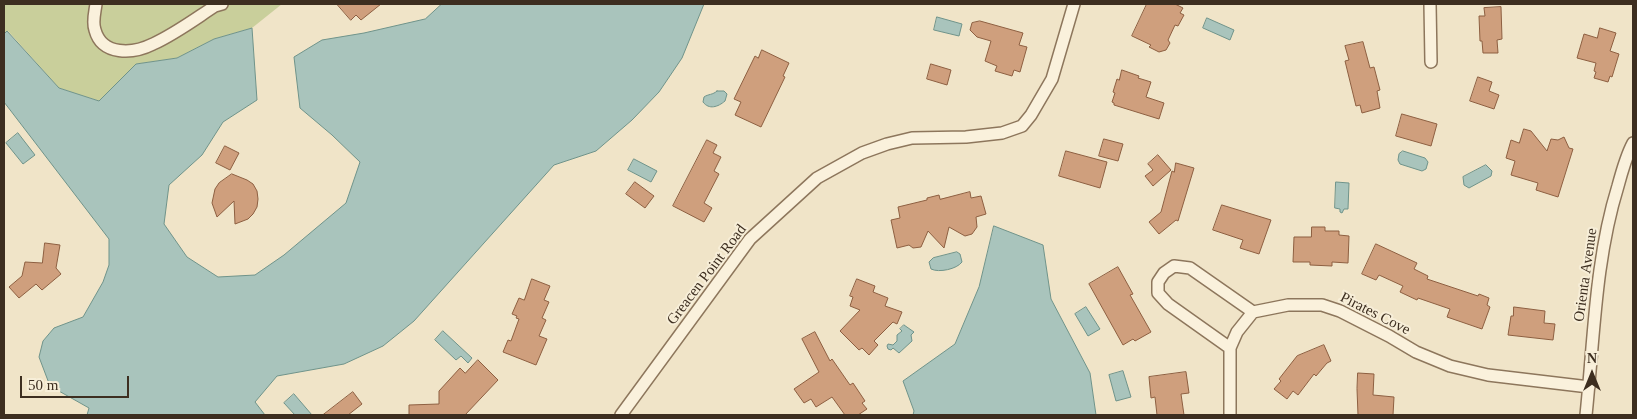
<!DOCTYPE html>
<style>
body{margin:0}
#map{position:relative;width:1637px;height:419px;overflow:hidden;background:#f0e4c8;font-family:Georgia,serif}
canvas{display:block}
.frame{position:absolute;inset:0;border:5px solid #3d2e20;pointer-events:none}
.north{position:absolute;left:1567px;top:349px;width:50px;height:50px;-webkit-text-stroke:4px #f7eed8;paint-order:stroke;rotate:0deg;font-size:14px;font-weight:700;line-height:20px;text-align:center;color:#3d2e20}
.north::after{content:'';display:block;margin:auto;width:18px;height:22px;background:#3d2e20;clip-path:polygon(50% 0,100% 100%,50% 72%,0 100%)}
.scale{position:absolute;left:20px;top:376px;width:109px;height:22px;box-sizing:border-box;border:2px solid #3d2e20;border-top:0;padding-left:6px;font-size:15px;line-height:18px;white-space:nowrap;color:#3d2e20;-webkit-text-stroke:4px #f7eed8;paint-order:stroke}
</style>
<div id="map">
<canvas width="1637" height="419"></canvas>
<div class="frame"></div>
<div class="north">N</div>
<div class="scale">50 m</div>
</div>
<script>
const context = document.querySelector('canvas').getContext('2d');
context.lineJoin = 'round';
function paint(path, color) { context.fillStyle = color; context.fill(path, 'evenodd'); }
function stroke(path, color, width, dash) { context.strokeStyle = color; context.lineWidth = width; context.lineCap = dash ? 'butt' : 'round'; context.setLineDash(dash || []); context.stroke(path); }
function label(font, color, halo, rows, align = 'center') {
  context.font = font + ' Georgia,serif'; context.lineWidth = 4; context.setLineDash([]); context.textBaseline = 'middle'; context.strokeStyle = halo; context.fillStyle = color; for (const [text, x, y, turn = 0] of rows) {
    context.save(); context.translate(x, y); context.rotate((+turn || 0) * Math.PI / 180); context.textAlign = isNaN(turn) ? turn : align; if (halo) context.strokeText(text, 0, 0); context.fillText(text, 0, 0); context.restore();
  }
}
paint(new Path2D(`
 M 4,4 L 282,4 L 252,28 L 214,39 L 177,58 L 136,64 L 99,101 L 59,88 L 8,31 L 4,34 Z`), '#c9cf9b');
const water = new Path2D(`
 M 442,4 L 704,4 L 682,58 L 659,92 L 632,120 L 596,151 L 554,165 L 414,321 L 383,346 L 344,364 L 277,376 L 255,402 L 265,415 L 87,415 L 89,408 L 50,386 L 39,357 L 43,341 L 54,328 L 83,317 L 103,282 L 109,265 L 109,239 L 4,102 L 4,34 L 7,31 L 59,88 L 99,101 L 136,64 L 177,58 L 214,39 L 252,28 L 257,100 L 223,122 L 202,155 L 169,185 L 164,224 L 187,257 L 218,277 L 255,275 L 284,255 L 346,203 L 360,162 L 332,135 L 300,108 L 294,57 L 322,40 L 364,33 L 425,19 Z
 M 937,17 L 962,24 L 959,36 L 934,30 Z
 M 1207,18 L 1234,30 L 1230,40 L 1203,28 Z
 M 717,91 L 724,91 L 727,94 L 725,101 C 718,107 709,110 703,102 L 704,97 C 708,94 713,95 717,91 Z
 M 18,133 L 35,155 L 23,164 L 6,143 Z
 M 1403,151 L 1425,158 L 1428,162 L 1426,169 L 1422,171 L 1400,164 L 1398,160 L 1399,154 Z
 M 634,159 L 657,171 L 651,182 L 628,170 Z
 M 1486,165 L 1492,171 L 1491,176 L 1469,188 L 1464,185 L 1463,177 Z
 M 1336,182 L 1349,183 L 1348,209 L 1344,209 L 1342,213 L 1340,212 L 1340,209 L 1335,208 Z
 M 994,226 L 1043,245 L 1051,299 L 1090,373 L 1096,415 L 913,415 L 914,411 L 903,381 L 955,344 L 979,287 Z
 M 957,252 L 960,254 L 962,262 C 957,269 939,273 931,269 L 929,262 L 933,258 Z
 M 1086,307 L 1100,329 L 1088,336 L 1075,314 Z
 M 904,325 L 914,332 L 911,335 L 912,341 L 899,353 L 893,348 L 891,350 L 888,349 L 887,346 L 888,344 L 893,345 L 897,341 L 897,335 L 902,331 L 900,329 Z
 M 443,331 L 472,358 L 468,363 L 461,356 L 456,360 L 435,340 Z
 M 1123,371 L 1131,397 L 1116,401 L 1109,375 Z
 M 294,394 L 312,415 L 295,415 L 284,403 Z`);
paint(water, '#a9c4bc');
stroke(water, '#6f938a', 1);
const building = new Path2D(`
 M 337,4 L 381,4 L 361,20 L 356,15 L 351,20 Z
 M 1147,4 L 1175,4 L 1183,8 L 1180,13 L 1184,15 L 1178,26 L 1175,25 L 1168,40 L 1170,43 L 1166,50 L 1159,52 L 1149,47 L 1151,45 L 1132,36 Z
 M 1501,7 L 1502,39 L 1497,40 L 1498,53 L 1483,53 L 1482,41 L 1480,41 L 1479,16 L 1485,16 L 1484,8 Z
 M 980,21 L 1023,33 L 1019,45 L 1027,47 L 1020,72 L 1014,70 L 1012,76 L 995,71 L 997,66 L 985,61 L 991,41 L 977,37 L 970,30 L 972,23 Z
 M 1600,28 L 1616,33 L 1610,51 L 1619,54 L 1612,77 L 1610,76 L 1608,82 L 1594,78 L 1596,72 L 1594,71 L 1596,63 L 1577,58 L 1584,34 L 1597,38 Z
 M 1363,42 L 1370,68 L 1374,67 L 1380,90 L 1377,91 L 1380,108 L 1362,113 L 1360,105 L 1356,106 L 1345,61 L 1349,60 L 1345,46 Z
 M 762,50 L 789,63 L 783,76 L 785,77 L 761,127 L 735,115 L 741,102 L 734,99 L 755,56 L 758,58 Z
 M 931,64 L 951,70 L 947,85 L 927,79 Z
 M 1122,70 L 1139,76 L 1138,78 L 1151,82 L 1146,97 L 1164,103 L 1159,119 L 1114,105 L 1114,103 L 1112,102 L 1115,93 L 1113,92 L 1117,79 L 1119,80 Z
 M 1478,77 L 1492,82 L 1489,91 L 1499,95 L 1494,109 L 1470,101 Z
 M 1402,114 L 1437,124 L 1431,146 L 1396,136 Z
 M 1524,129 L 1531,131 L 1547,151 L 1551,139 L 1558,140 L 1564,137 L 1569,148 L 1573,149 L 1558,197 L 1536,190 L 1538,183 L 1511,175 L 1515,161 L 1506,158 L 1511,140 L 1519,143 Z
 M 1104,139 L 1123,144 L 1118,161 L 1099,156 Z
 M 707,140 L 717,145 L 713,153 L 721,157 L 714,171 L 719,174 L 704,203 L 712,208 L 704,222 L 673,206 Z
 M 225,146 L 239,153 L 230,170 L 216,163 Z
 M 1066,151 L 1107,162 L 1100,188 L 1059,176 Z
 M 1158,155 L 1171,170 L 1153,186 L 1145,176 L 1153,170 L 1148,164 Z
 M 1176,163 L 1194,168 L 1178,221 L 1176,220 L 1159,234 L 1149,222 L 1161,212 L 1172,171 L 1174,172 Z
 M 232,174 L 247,180 L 253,184 L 257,191 L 258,199 L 257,207 L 253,214 L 248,219 L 235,224 L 234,201 L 217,217 L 212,203 L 215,189 L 219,183 Z
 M 635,182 L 654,196 L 645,208 L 626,194 Z
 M 970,192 L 971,198 L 981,196 L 986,214 L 976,217 L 977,227 L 972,234 L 965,236 L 949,227 L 944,248 L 928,231 L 921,247 L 913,248 L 909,245 L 897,248 L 891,220 L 900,218 L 898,207 L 927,200 L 927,198 L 939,195 L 940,199 Z
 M 1222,205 L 1271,220 L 1259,254 L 1240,248 L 1243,240 L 1213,230 Z
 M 1312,227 L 1325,227 L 1325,231 L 1339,231 L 1339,235 L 1349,236 L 1348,263 L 1332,262 L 1332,266 L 1310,265 L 1310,262 L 1293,262 L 1294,237 L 1311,237 Z
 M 45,243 L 60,245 L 56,268 L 61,274 L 42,290 L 36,284 L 19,298 L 9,287 L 22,276 L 25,262 L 42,263 Z
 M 1376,244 L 1417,263 L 1414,269 L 1428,276 L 1427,279 L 1478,296 L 1479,294 L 1489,298 L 1487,305 L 1490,307 L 1482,329 L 1447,317 L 1450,309 L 1418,298 L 1417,300 L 1400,292 L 1403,286 L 1379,275 L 1376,280 L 1362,274 Z
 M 1118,267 L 1133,294 L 1130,295 L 1151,332 L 1135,341 L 1133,339 L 1123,345 L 1089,284 Z
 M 532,279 L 550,286 L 544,300 L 549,302 L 542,318 L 546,320 L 539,336 L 547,339 L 536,365 L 503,352 L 508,340 L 511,341 L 519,319 L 516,318 L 517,316 L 512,314 L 519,298 L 524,300 Z
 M 857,279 L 875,286 L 873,292 L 888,298 L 885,306 L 902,312 L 897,324 L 893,322 L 874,341 L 878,345 L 869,355 L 862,348 L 859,350 L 840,331 L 860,310 L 850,306 L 853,297 L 850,296 Z
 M 1514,307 L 1545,311 L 1544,323 L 1555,324 L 1553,340 L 1508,335 L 1511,316 L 1513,316 Z
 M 815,332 L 830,361 L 832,359 L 850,385 L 853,383 L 865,401 L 862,403 L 867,409 L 858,415 L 845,415 L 832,397 L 816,407 L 811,399 L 804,403 L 794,389 L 819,372 L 802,339 Z
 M 1324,345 L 1331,361 L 1327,363 L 1316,376 L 1314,374 L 1298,395 L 1293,391 L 1287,399 L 1274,389 L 1281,381 L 1279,379 L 1297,356 Z
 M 478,360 L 498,380 L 465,415 L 409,415 L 409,405 L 439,404 L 439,391 L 460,368 L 465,373 Z
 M 1186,372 L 1189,393 L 1181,394 L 1184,415 L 1157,415 L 1155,397 L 1151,398 L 1149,377 Z
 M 1358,373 L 1374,374 L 1373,395 L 1394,397 L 1393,415 L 1358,415 L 1357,389 Z
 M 353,392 L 362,404 L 348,415 L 323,415 Z`);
paint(building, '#cf9f7d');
stroke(building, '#8d5f41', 1);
const minor = new Path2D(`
 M 96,4 C 95,12 92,22 95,30 C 102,56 133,54 153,44 C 175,34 195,19 215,6 L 222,4
 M 1430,4 L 1431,62
 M 1230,348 L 1168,304 L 1158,293 L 1158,282 L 1164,273 L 1174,266 L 1190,268 L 1253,312
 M 621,415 L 750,239 L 817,178 L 862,153 L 887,144 L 912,138 L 966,137 L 1002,133 L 1022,126 L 1031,115 L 1052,79 L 1074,4
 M 1230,415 L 1230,348 L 1237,332 L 1253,312 L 1288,305 L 1322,305 L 1340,311 L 1389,336 L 1416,352 L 1450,366 L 1488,375 L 1589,387
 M 1586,415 C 1594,339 1595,260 1618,186 C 1622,171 1626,156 1633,143`);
stroke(minor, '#8d765c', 14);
stroke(minor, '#faf1dc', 11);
label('15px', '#3d2e20', '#f7eed8', [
 ["Greacen Point Road",707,275,-53],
 ["Orienta Avenue",1586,275,-82],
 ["Pirates Cove",1375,314,27]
]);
</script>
